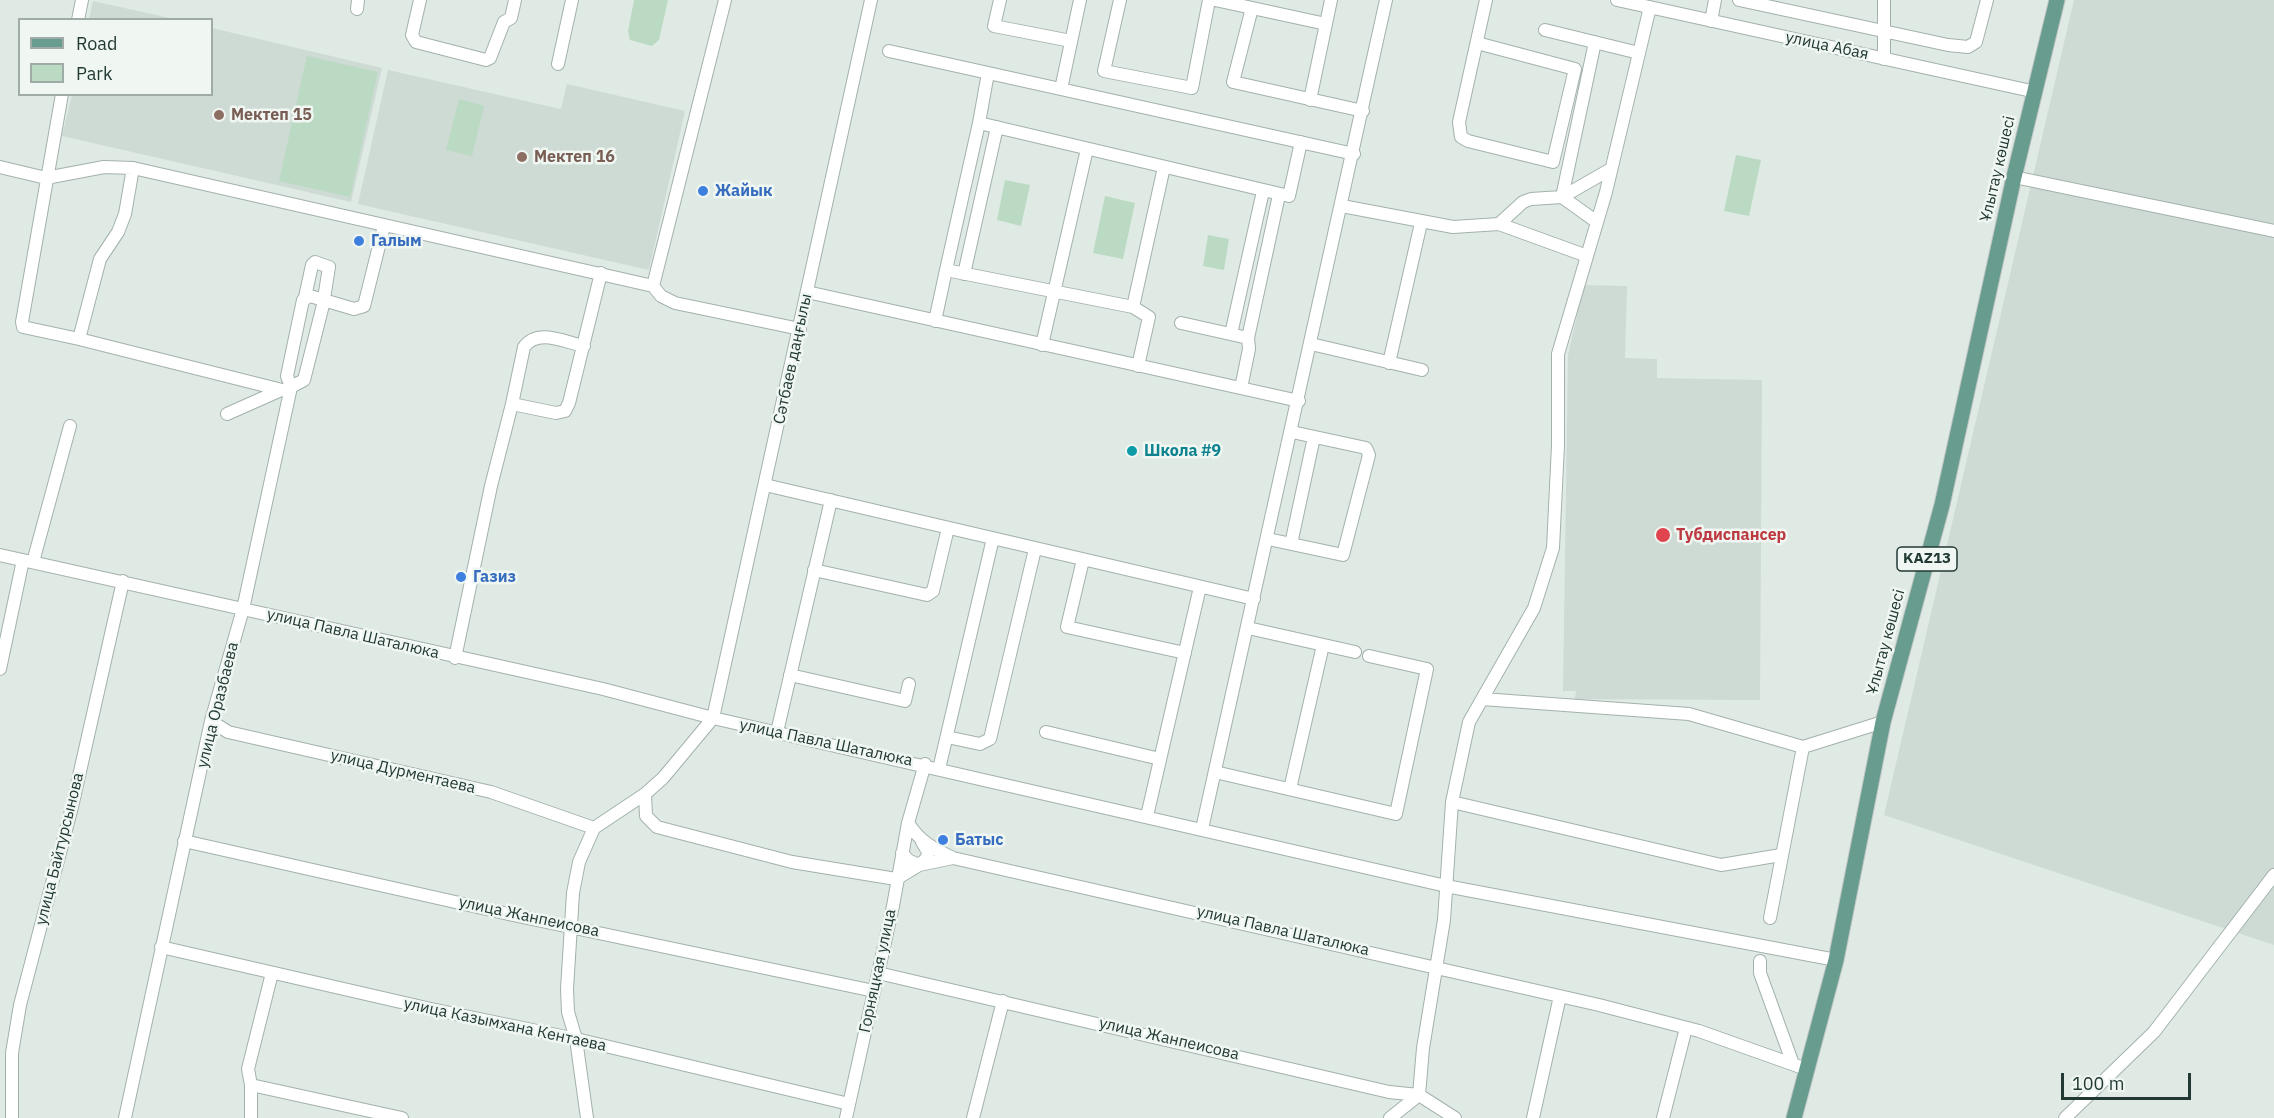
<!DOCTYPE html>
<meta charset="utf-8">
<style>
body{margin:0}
#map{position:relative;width:2274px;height:1118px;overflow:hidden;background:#e0eae5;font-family:"IBM Plex Sans",sans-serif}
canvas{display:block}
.legend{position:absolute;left:18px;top:18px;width:195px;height:78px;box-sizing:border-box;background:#f0f7f3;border:2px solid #9eaba6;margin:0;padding:8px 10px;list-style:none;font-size:18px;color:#223933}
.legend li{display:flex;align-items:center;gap:12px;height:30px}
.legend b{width:30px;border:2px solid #9eaba6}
.scale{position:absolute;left:2061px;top:1073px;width:130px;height:27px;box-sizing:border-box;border:3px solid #223933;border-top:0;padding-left:8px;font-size:18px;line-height:21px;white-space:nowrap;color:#223933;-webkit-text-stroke:4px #f0f7f3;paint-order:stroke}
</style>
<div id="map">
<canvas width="2274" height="1118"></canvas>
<ul class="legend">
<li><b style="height:8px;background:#679c8f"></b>Road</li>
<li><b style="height:16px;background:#badac3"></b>Park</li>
</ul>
<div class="scale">100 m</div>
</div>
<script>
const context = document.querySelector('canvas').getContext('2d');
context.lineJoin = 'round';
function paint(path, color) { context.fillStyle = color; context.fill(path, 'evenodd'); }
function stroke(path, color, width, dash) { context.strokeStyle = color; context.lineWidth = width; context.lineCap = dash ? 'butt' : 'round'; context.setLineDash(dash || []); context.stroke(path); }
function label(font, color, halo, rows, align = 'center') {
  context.font = font + ' "IBM Plex Sans",sans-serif'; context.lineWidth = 5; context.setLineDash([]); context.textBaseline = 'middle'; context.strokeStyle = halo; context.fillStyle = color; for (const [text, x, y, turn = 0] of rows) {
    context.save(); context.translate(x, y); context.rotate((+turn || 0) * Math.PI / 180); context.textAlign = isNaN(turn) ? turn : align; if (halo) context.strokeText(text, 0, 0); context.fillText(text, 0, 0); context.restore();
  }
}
paint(new Path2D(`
 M 2074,0 L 2274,0 L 2274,945 L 1884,815 Z
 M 93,1 L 174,19 L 89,19 Z
 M 212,28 L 382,68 L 351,202 L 62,136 L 72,95 L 212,94 Z
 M 388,70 L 561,109 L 567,84 L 685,111 L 649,270 L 358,204 Z
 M 1584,285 L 1627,286 L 1625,358 L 1657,359 L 1657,378 L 1762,380 L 1760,700 L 1575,699 L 1576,691 L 1563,691 L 1568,355 Z`), '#cedad4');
paint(new Path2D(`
 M 634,0 L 668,0 L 659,40 L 652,46 L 630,40 L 628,31 Z
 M 307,56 L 378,72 L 350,197 L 279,181 Z
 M 459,99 L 484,106 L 472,156 L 446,150 Z
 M 1736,155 L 1761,160 L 1749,216 L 1724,211 Z
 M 1005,180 L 1030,185 L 1021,226 L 997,220 Z
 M 1105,196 L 1135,203 L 1123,259 L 1093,253 Z
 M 1208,235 L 1229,239 L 1224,270 L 1203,266 Z`), '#badac3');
const minor = new Path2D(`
 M 420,0 L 412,35 L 416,42 L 486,60 L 490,58 L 504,22 L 511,18 L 515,0
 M 1000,0 L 994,26 L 1071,41
 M 1120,0 L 1104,71 L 1192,88 L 1209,0
 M 1215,0 L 1326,24
 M 1617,0 L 2036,92
 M 1739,0 L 1948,45 L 1968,47 L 1976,42 L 1987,0
 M 1884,0 L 1884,59
 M 1252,8 L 1233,82 L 1363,111
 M 357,9 L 358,0
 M 78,20 L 82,0
 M 1711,21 L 1715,0
 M 1545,30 L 1639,53
 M 1477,43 L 1575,69 L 1553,162 L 1468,141 L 1461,137 L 1459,122 L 1486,0
 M 889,51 L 1354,154
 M 558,64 L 572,0
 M 1061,89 L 1080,0
 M 62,94 L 22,322 L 23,327 L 79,339 L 100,259 L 118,232 L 125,214 L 133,168
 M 1310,100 L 1331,0
 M 979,123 L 988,73
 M 0,167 L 46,178 L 104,167 L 133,168 L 653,286 L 725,0
 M 2014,177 L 2274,231
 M 1562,197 L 1595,42
 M 1562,197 L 1597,222
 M 1342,206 L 1453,227 L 1499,224 L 1587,256
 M 1499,224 L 1523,202 L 1531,199 L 1562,197 L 1611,169
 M 946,270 L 979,123 L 1289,196 L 1301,142
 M 964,274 L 997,127
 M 653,286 L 661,296 L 675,303 L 800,329
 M 807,292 L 1299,401
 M 1133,307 L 1164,167
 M 935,321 L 946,270 L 1133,307 L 1149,317 L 1138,366
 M 1181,323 L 1248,338 L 1279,195
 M 1231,334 L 1263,191
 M 79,339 L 290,392
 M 1311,344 L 1422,370
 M 1042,345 L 1087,149
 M 1389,363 L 1421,223
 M 291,387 L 304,380 L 323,305 L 329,267 L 315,262 L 312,265 L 305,297
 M 1241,388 L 1249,349 L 1248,338
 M 512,404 L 524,347 C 538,328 564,342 584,346
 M 227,414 L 281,390
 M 765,485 L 1254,599
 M 1268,539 L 1343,555 L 1369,455 L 1366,448 L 1292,432
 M 1291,544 L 1314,437
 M 0,555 L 603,689 L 713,718 L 1446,886 L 1836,960
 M 1083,560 L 1067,627 L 1185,653
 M 33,562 L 70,426
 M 814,570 L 927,595 L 933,591 L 948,528
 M 1248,628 L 1355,652
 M 455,658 L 491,486 L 512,404 L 556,413 L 565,411 L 569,403 L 601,273
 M 0,669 L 23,560
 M 790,675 L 905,701 L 909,684
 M 1482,699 L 1689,714 L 1803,747
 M 211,721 L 228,732 L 491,792 L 594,828
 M 777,732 L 831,500
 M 1046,732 L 1160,759
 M 947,737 L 980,744 L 990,739 L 1035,549
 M 939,769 L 993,538
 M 1215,772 L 1396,814 L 1427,669 L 1369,656
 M 1290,789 L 1323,645
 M 645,794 L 646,816 L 657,827 L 792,862 L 896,879
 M 1452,802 L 1721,865 L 1781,855
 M 1147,816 L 1200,587
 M 908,823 C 920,842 934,849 953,858 L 1599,1005 L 1699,1031 L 1806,1069
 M 1202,829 L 1386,0
 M 184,841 L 513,915 L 874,991
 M 902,853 L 908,860 L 919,865 L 927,858 L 928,852 L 922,842
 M 896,879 L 919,865 L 953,858
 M 1770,918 L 1803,747 L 1883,722
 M 161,947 L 431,1009 L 576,1039 L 849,1104
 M 1760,961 L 1760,973 L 1793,1064
 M 878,973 L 1389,1092 L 1419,1095 L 1455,1118
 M 251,1085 L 402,1118
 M 12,1118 L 12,1053 L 20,1005 L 72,807 L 123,581
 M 125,1118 L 211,721 L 243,609 L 291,387 L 287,376 L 303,300 L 310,296 L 354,309 L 364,306 L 384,226
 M 251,1118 L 251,1085 L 248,1069 L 272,973
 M 587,1118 L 576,1039 L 568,1012 L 567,989 L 573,893 L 579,862 L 594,828 L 645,794 L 663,778 L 713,718 L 871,0
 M 846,1118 L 893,906 L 908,823 L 925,764
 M 973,1118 L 1003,1001
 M 1390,1118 L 1419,1095 L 1423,1048 L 1444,920 L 1452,802 L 1469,722 L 1534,608 L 1553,548 L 1558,445 L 1558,354 L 1606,192 L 1650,7
 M 1533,1118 L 1560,996
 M 1663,1118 L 1686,1028
 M 2065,1118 L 2154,1032 L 2274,875`);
const major = new Path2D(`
 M 1794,1118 L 1836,960 L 1883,722 L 1942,505 L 2014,177 L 2057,0`);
stroke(minor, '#a3b1ac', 14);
stroke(major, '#bdc4c2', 17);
stroke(minor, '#fff', 12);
stroke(major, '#679c8f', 15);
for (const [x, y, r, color] of [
 [219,115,6,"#8d6e63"],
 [522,157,6,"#8d6e63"],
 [703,191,6,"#3f7fe0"],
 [359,241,6,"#3f7fe0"],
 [1132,451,6,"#0f9aa8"],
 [1663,535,8,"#e0444e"],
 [461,577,6,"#3f7fe0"],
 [943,840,6,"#3f7fe0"]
]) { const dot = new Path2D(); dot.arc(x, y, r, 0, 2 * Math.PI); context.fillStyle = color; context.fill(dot); stroke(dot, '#f0f7f3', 2); }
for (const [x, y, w] of [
 [1927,559,60]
]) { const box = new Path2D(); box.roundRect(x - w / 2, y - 12, w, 24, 4.5); context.fillStyle = '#f0f7f3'; context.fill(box); stroke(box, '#223933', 1.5); }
label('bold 15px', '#223933', null, [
 ["KAZ13",1927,559]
]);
label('16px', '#223933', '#f0f7f3', [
 ["улица Абая",1827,46,12],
 ["Ұлытау көшесі",1998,169,-77],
 ["Сәтбаев даңғылы",793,359,-78],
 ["улица Павла Шаталюка",353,634,13],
 ["Ұлытау көшесі",1886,642,-75],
 ["улица Оразбаева",218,705,-76],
 ["улица Павла Шаталюка",826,743,12],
 ["улица Дурментаева",403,772,13],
 ["улица Байтурсынова",60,849,-76],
 ["улица Жанпеисова",529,917,12],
 ["улица Павла Шаталюка",1283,931,13],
 ["Горняцкая улица",878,971,-78],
 ["улица Казымхана Кентаева",505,1025,12],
 ["улица Жанпеисова",1169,1039,13]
]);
label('bold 16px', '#785e54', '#f0f7f3', [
 ["Мектеп 15",231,115],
 ["Мектеп 16",534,157]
], 'left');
label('bold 16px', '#366cbe', '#f0f7f3', [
 ["Жайык",715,191],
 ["Галым",371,241],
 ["Газиз",473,577],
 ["Батыс",955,840]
], 'left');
label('bold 16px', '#0d838f', '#f0f7f3', [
 ["Школа #9",1144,451]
], 'left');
label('bold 16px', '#be3a42', '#f0f7f3', [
 ["Тубдиспансер",1676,535]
], 'left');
</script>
